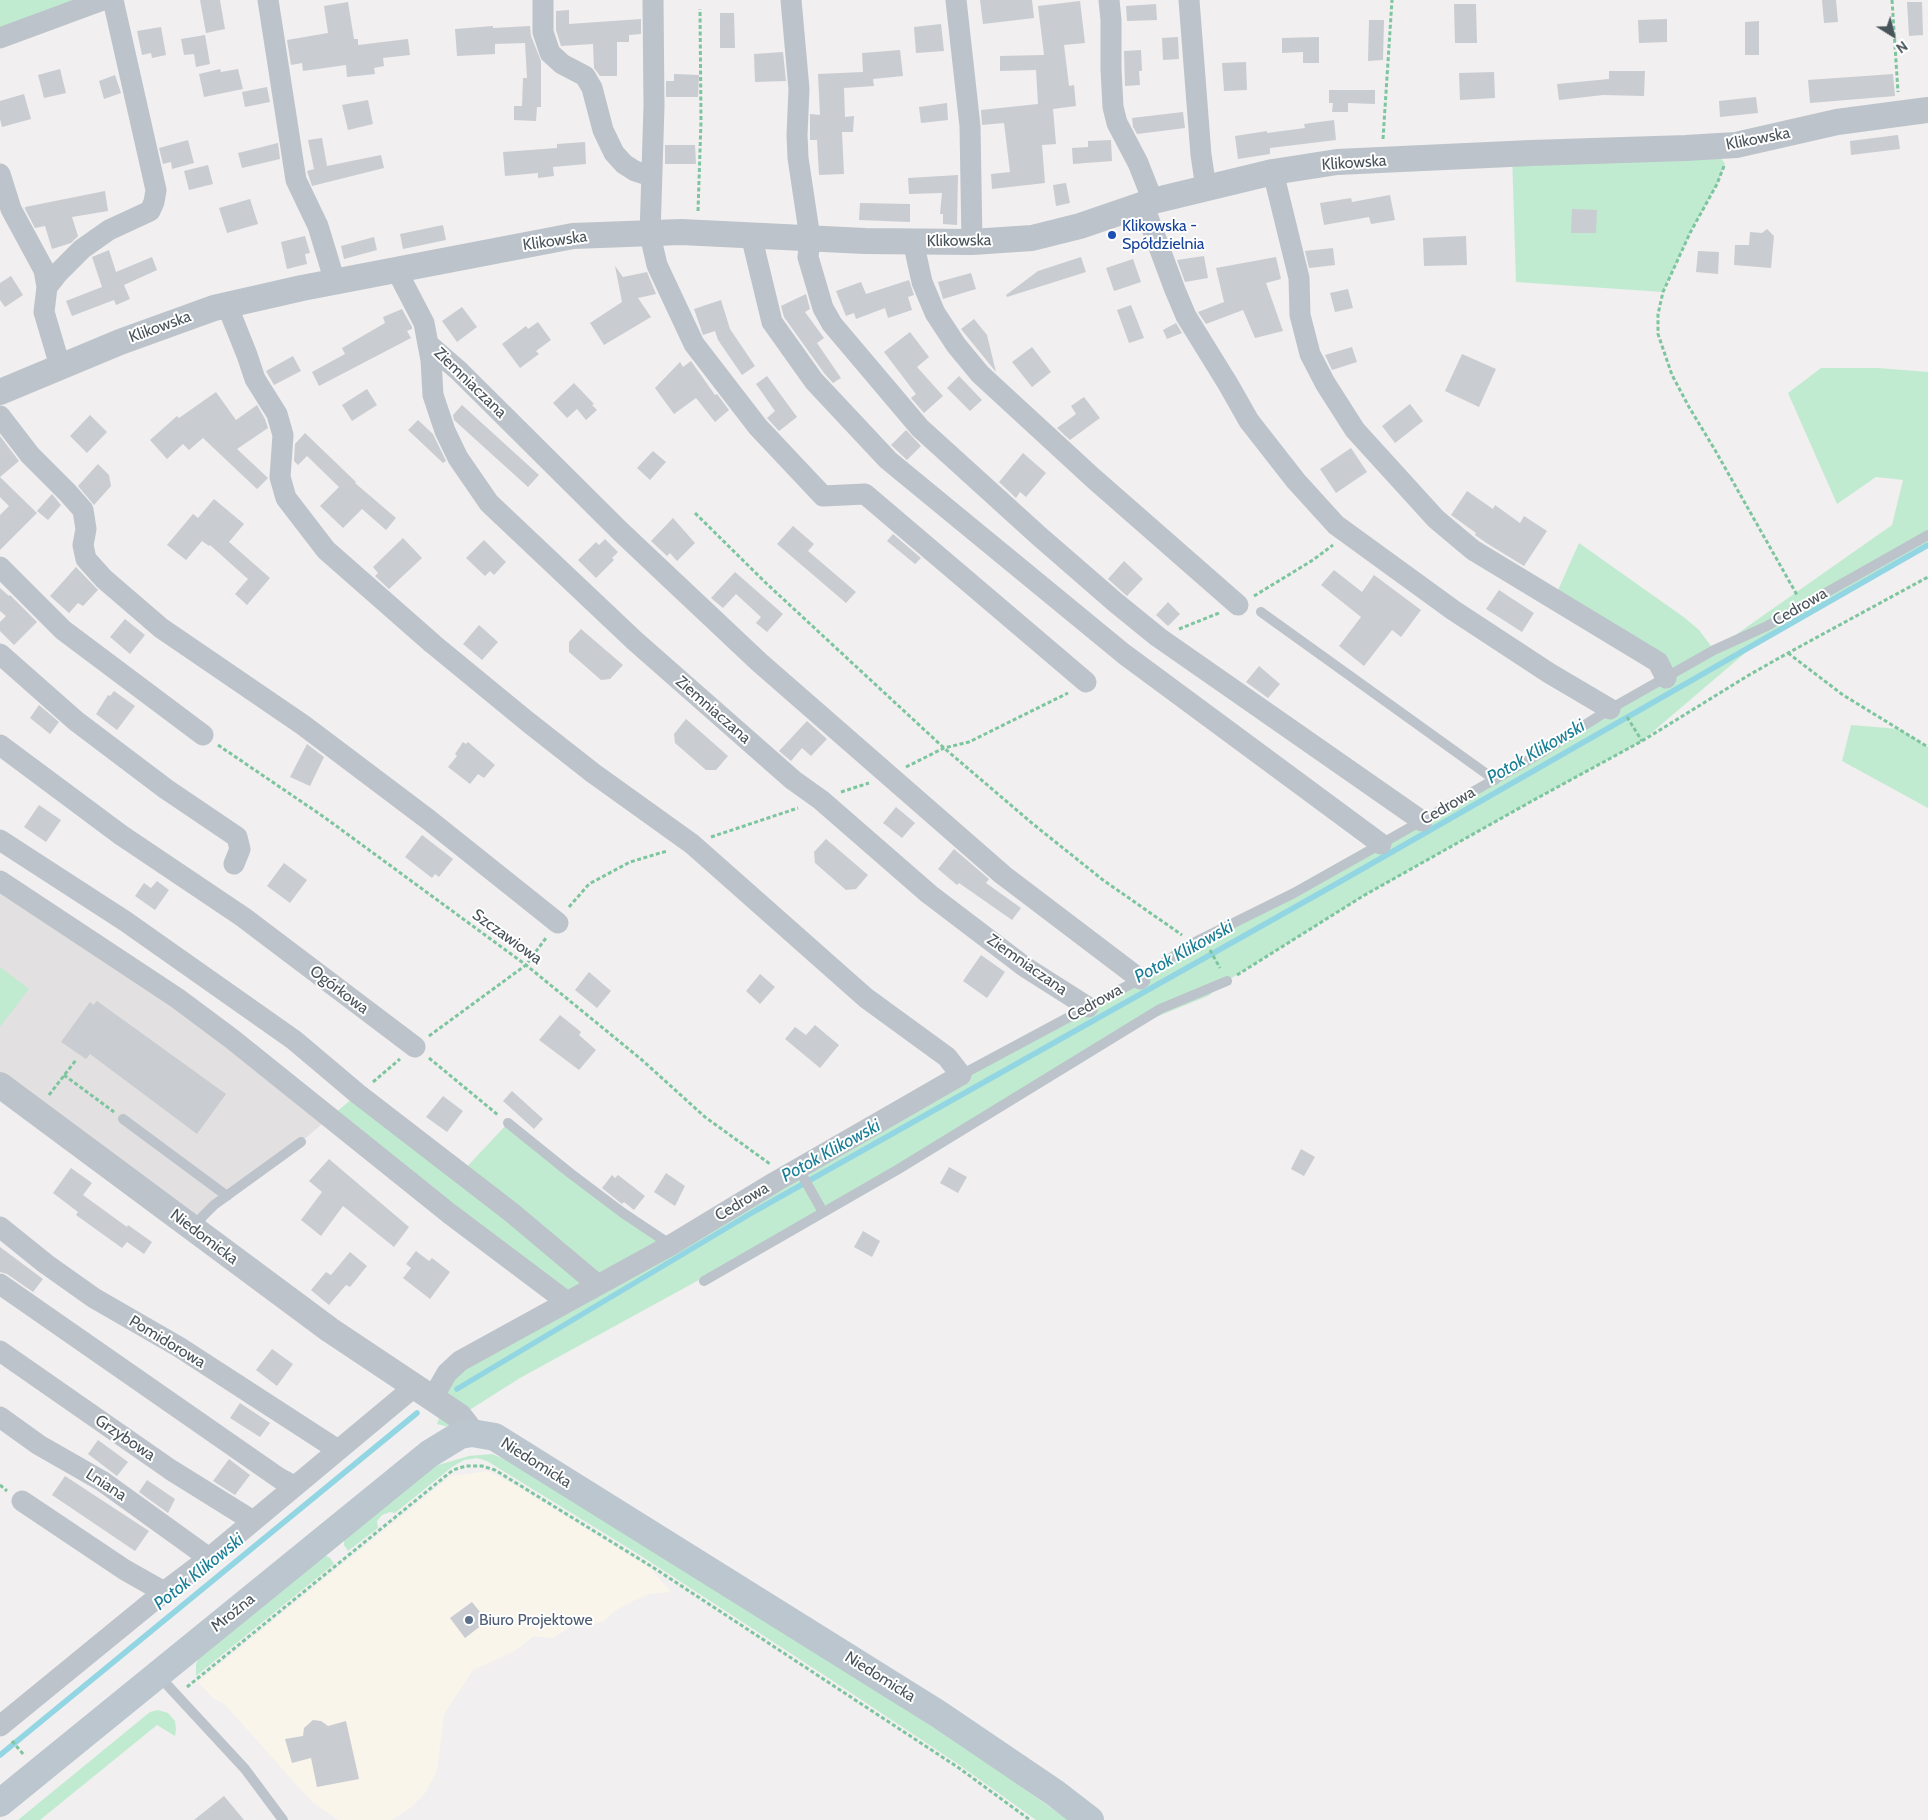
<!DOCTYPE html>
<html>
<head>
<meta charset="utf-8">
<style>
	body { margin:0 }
	#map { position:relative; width:1928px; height:1820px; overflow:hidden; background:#f1efef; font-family:Cabin,sans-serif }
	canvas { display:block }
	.north { position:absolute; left:1868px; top:10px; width:50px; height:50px; -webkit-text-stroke:4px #fff; paint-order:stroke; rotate:144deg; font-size:14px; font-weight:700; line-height:20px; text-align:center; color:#49535a }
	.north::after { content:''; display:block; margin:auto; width:18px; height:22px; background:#49535a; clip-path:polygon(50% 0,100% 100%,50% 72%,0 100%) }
</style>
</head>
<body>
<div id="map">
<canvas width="1928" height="1820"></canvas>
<div class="north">N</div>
</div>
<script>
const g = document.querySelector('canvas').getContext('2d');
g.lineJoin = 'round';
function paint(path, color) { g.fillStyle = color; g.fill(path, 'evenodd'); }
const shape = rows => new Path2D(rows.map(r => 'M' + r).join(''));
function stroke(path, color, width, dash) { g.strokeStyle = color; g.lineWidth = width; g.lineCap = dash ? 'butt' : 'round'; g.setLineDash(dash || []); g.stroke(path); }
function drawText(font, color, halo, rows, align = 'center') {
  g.font = font + ' Cabin,sans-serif'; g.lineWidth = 4; g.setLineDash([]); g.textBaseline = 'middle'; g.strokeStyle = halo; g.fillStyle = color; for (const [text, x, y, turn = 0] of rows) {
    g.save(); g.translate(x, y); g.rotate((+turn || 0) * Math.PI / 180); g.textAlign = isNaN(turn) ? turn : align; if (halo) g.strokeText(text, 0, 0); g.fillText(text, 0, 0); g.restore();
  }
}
paint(shape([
	[488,1471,517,1486,650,1568,671,1592,650,1594,633,1601,616,1610,604,1621,594,1624,581,1617,566,1630,553,1638,534,1636,513,1652,473,1670,444,1714,437,1771,426,1792,411,1807,392,1820,338,1820,312,1802,236,1717,223,1703,214,1699,198,1682,451,1476]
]), '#faf5ea');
paint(shape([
	[0,882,329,1118,301,1142,214,1205,195,1229,0,1085]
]), '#e2e0e0');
paint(shape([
	[0,0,103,0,0,38],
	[1714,146,1725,164,1717,184,1690,233,1663,292,1516,282,1512,153],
	[1821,368,1878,368,1928,372,1928,545,1758,642,1642,741,1532,801,1363,896,1227,981,1208,996,1141,1023,823,1212,520,1378,460,1416,472,1433,437,1424,451,1381,447,1373,567,1302,329,1118,358,1094,461,1173,508,1123,671,1245,1203,939,1665,678,1554,599,1579,543,1685,618,1699,630,1714,650,1892,525,1903,480,1876,477,1837,504,1788,393],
	[1851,725,1899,729,1928,747,1928,808,1842,761],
	[0,967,29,989,0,1027],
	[492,1454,518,1465,970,1750,1068,1820,1036,1820,958,1764,830,1679,638,1554,487,1461,477,1458,464,1460,452,1467,395,1513,390,1512,382,1515,377,1521,378,1528,348,1551,344,1545,344,1535,428,1468,469,1456],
	[323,1554,330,1558,334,1564,196,1676,196,1664,200,1655],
	[158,1710,168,1713,175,1721,176,1729,175,1736,157,1725,40,1820,18,1820,150,1712]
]), '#c1ebd0');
stroke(shape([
	[457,1389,755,1211,1329,888,1928,545],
	[0,1755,417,1413]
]), '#92d5e3', 5.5);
paint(shape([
	[200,0,220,0,225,29,206,33],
	[980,0,1032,0,1034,18,983,24],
	[1822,0,1836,0,1838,22,1824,23],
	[1080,1,1085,43,1064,45,1069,86,1074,85,1076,106,1053,109,1056,144,1042,145,1045,183,992,189,991,174,1010,172,1004,123,982,125,981,110,1038,104,1036,70,1000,71,1000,56,1044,55,1038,6],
	[348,2,354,39,358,39,358,45,408,39,410,55,383,58,384,66,374,68,375,74,347,77,346,65,303,71,302,63,291,65,287,40,328,33,324,6],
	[1907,2,1922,2,1923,35,1909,36],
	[1156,4,1157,20,1127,21,1126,6],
	[1454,4,1476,4,1477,43,1455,43],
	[569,10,569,24,641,19,641,34,629,35,629,42,617,42,617,76,600,76,594,68,593,44,561,46,556,30,556,11],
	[720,13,734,13,735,48,720,48],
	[1667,19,1667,42,1639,43,1638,20],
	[1369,20,1384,20,1383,60,1368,61],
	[1759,21,1759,55,1745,55,1745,22],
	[941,24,944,51,916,53,914,27],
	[493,26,493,28,530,26,531,36,541,61,541,107,537,107,536,121,514,120,514,106,522,106,523,78,527,78,525,43,495,44,495,54,457,56,455,29],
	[161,27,166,55,152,58,151,53,142,55,137,31],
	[205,35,210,64,196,67,194,54,184,55,181,39],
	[1178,37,1179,59,1163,60,1162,38],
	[1319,37,1319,63,1303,63,1303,52,1282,53,1282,38],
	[900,50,903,76,873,79,874,86,844,88,845,117,854,116,853,132,842,132,844,174,819,175,817,140,810,140,810,114,820,115,818,74,863,72,862,53],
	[1141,50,1142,71,1139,71,1140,85,1125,86,1124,51],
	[783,52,786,81,755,82,754,54],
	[1246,62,1247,90,1224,91,1222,63],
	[60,69,66,93,44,98,38,75],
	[220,69,221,72,238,69,243,89,204,97,199,74],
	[1609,71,1645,71,1644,96,1603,95,1559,100,1557,84,1609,79],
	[1494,72,1495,98,1460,100,1459,73],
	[674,74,699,75,698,97,666,97,666,81,674,81],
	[1893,74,1895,96,1810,103,1808,80],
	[115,75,121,93,104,99,99,81],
	[267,87,270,102,245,107,242,92],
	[1329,90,1375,90,1375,104,1348,103,1348,112,1332,112,1333,103,1329,103],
	[24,94,31,119,2,127,0,119,0,101],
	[1756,97,1758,113,1720,117,1719,101],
	[368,100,373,124,348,130,342,105],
	[947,103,948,120,921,123,919,107],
	[1183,112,1185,128,1137,134,1133,127,1132,118],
	[1334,120,1336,140,1270,148,1270,154,1238,159,1235,136,1267,131,1267,133,1305,128,1304,124],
	[1898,135,1900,149,1851,155,1850,141],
	[322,138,327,166,381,155,384,168,312,186,307,171,314,169,308,140],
	[188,140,194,163,172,169,171,162,163,164,159,148],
	[1111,140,1112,161,1073,164,1072,148,1088,147,1088,141],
	[585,142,586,164,553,167,554,176,538,178,538,173,505,176,503,152,557,148,557,144],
	[278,143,280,159,242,168,238,153],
	[665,145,695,145,696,164,665,164],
	[208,165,213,184,189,190,184,171],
	[958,175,957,225,943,224,943,214,940,214,942,193,909,194,908,178],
	[1066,183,1070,203,1056,206,1053,185],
	[105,191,108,211,72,217,78,236,71,243,52,249,45,226,35,228,25,209,25,207],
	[1390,195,1395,220,1371,224,1369,217,1324,225,1320,203,1351,198,1352,202],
	[250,199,258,224,227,233,219,208],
	[860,203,910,204,910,222,859,220],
	[1572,209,1597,210,1596,233,1571,233],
	[443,225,446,240,403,249,400,234],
	[1767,229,1774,236,1771,268,1734,265,1735,245,1749,245,1750,232,1762,233],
	[305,236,310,253,305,254,307,264,287,269,281,242],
	[1466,236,1467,265,1424,266,1423,238],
	[374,237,377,250,344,259,341,246],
	[1333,248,1335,265,1309,268,1305,251],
	[109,250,116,272,152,257,157,270,124,285,130,299,116,305,114,300,72,316,66,301,102,287,92,257],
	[1698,251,1719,252,1718,274,1696,272],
	[1204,256,1208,278,1185,282,1177,260],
	[1081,257,1086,272,1007,297,1006,295,1038,271],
	[1276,257,1281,279,1266,283,1283,331,1255,338,1243,310,1206,324,1198,312,1224,302,1216,268],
	[1133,259,1141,282,1114,291,1106,268],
	[615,266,623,277,647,272,656,294,638,298,651,317,604,345,590,323,622,302],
	[971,273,976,289,943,299,938,282],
	[11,276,23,295,5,307,0,300,0,283],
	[909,280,914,295,908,297,912,310,888,318,885,308,856,319,854,313,846,316,836,291,861,282,866,294],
	[1348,289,1353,308,1335,312,1330,293],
	[806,294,810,309,805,312,824,338,817,343,841,378,833,383,824,373,784,317,781,306],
	[721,300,730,329,755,366,742,375,718,340,715,331,703,335,694,309],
	[1131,305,1144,338,1129,343,1117,310],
	[462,307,477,327,457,342,442,321],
	[402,309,412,327,412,329,407,331,411,338,319,386,312,372,345,354,342,348,385,323,383,317],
	[974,319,987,335,996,372,961,329],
	[538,322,551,340,536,351,539,354,520,368,502,344,526,326,528,329],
	[1176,323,1182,333,1167,339,1163,330],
	[910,332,929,357,917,367,943,396,924,413,911,398,916,394,884,352],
	[1032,347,1051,372,1032,387,1012,362],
	[1352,347,1357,362,1332,370,1325,355],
	[1462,354,1496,369,1479,407,1445,391],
	[293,356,301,371,274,385,266,371],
	[691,361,715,395,717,394,729,410,715,422,696,398,674,414,655,388,680,362,683,367],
	[767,376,797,417,779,431,767,418,775,411,756,384],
	[959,376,982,400,970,411,947,388],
	[574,383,594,404,592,405,597,410,586,420,577,409,567,418,553,403],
	[367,389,377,405,352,421,342,405],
	[216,392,236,420,257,405,265,419,268,428,237,449,268,478,257,489,203,438,189,450,183,444,167,459,150,440,177,416,179,418],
	[1084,397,1100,418,1070,440,1057,428,1076,414,1071,406],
	[1410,404,1423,421,1395,443,1382,426],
	[462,405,539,475,528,487,454,420,453,415],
	[90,415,107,432,87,453,70,436],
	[418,420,433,434,446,461,443,463,408,430],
	[906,430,921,446,907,460,891,445],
	[305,433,356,482,355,483,396,518,386,530,362,509,343,528,320,506,339,487,307,456,298,465,294,461,295,444],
	[0,436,19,461,0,477,37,513,0,550,0,515,9,506,0,497],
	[1351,448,1367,472,1336,493,1320,469],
	[653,451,666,462,650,480,637,468],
	[1023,453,1046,473,1026,497,1020,492,1016,498,999,482],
	[98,464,109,475,111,486,94,505,78,486],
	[1467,491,1493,509,1495,505,1520,523,1524,516,1547,531,1524,566,1488,544,1475,535,1476,533,1451,515],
	[52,494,61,505,48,520,37,511],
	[214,499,244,524,229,542,270,578,247,605,235,594,248,579,210,545,209,546,202,541,186,560,167,545,193,514,198,518],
	[673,518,695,543,677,561,670,553,667,556,651,541],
	[793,526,814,544,808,551,856,592,846,603,777,544],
	[893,534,921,558,915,564,887,541],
	[403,538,422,558,389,589,375,576,378,573,373,567],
	[605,539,618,552,612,558,614,560,596,578,578,560,596,542,599,545],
	[484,540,506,562,494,575,490,571,485,576,466,558],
	[1124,561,1143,579,1127,596,1108,579],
	[76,567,98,590,83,606,78,603,69,613,50,596],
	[1334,570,1362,592,1374,575,1421,610,1401,637,1392,630,1364,666,1339,646,1361,617,1321,585],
	[735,572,783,614,767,632,756,623,761,617,736,594,723,608,711,598],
	[0,588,9,596,10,595,37,622,14,645,0,631,0,622,6,616,0,611],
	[1499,590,1534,613,1522,632,1486,609],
	[1168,602,1180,614,1168,626,1156,615],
	[125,619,145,635,130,654,110,637],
	[479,625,498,642,482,660,463,644],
	[581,629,623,665,610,679,601,680,569,652,569,642],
	[1259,666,1280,684,1268,698,1246,682],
	[114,691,135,706,117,730,96,714,108,695,110,696],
	[39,705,59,722,50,734,30,718],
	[686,719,728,756,716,770,706,770,675,743,674,734],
	[807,721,827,739,811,756,802,748,791,761,779,751],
	[463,742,466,744,468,742,495,765,484,778,478,774,470,784,448,767,457,756,455,754],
	[307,744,324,757,310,786,290,777],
	[39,805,61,820,46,842,24,827],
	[896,807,915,823,902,838,883,823],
	[422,835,453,859,439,877,435,874,432,878,405,857],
	[826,839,868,875,856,889,846,890,815,863,814,852],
	[954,849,989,879,986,883,1021,908,1012,920,959,883,957,885,938,869],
	[284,863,307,880,290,903,267,886],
	[157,881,169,890,155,910,135,896,144,883,151,888],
	[981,955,1005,972,987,998,963,981],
	[589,972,611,991,597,1008,575,990],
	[760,974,775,987,760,1004,746,991],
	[97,1001,226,1094,197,1134,90,1054,86,1059,61,1042,90,1002,93,1005],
	[560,1015,581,1032,579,1035,596,1050,579,1070,539,1040],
	[815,1025,839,1045,820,1068,785,1039,795,1027,806,1035],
	[512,1091,543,1119,534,1129,503,1101],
	[443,1096,463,1111,447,1132,426,1117],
	[1301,1149,1315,1157,1304,1176,1291,1169],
	[329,1159,409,1227,394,1247,343,1206,321,1236,301,1220,322,1192,309,1181],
	[949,1167,967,1177,958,1193,940,1183],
	[71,1168,92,1183,83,1195,127,1227,128,1225,152,1242,144,1254,127,1242,122,1248,76,1215,78,1212,53,1193],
	[666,1173,685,1186,675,1206,654,1192],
	[612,1175,615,1178,618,1175,645,1196,634,1210,624,1202,622,1204,602,1188],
	[863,1231,880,1241,872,1257,854,1247],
	[0,1247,43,1279,33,1292,7,1274,0,1272],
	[416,1251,429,1261,432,1258,450,1272,430,1299,403,1278,411,1268,406,1264],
	[350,1252,367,1266,350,1287,346,1285,329,1305,311,1290,326,1272,331,1275],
	[272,1349,293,1364,277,1386,256,1370],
	[240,1403,270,1423,260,1437,230,1418],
	[98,1440,128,1462,117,1476,88,1454],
	[229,1459,250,1475,235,1495,213,1481],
	[65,1476,149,1531,135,1551,52,1495],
	[147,1480,175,1499,168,1513,139,1492],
	[472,1602,487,1621,465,1638,450,1618],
	[313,1720,321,1721,328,1726,346,1721,359,1779,317,1787,311,1758,292,1763,285,1739,303,1736,304,1728],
	[224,1796,244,1820,194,1820]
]), '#c9ccd1');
stroke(shape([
	[1892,0,1898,92],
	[1383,139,1392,0],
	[1724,166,1717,184,1690,233,1663,292,1658,314,1658,334,1672,375,1689,407,1715,450,1797,595],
	[698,211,701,121,700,9],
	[695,513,767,584,944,748,1033,824,1103,880,1182,935],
	[1254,596,1313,560,1333,545],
	[1179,629,1219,613],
	[1788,653,1843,695,1928,747],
	[1627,717,1642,741],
	[218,745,324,817,526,965,642,1060,705,1117,770,1164],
	[906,767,944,748,969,742,1068,693],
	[841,792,869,783],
	[711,837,798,808],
	[569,907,589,884,630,862,667,851],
	[1210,950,1220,968],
	[1237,975,1363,896,1532,801,1642,741,1749,675,1788,653,1928,577],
	[429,1036,526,965,546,938],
	[429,1058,498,1115],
	[64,1075,114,1112],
	[373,1082,400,1059],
	[49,1095,76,1060],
	[0,1485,7,1491],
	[187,1687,453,1470,466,1466,482,1466,495,1470,654,1568,959,1768,1030,1820],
	[12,1741,24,1755]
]), '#7dc59f', 3, [4, 2.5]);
stroke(shape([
	[1261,612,1495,780],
	[961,1075,1140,979,1193,943,1294,893,1381,844,1541,753,1610,709,1714,650,1767,626,1928,535],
	[123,1119,227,1196],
	[508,1123,570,1173,623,1213,671,1245],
	[798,1168,823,1212],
	[195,1229,202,1217,214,1205,301,1142],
	[704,1281,897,1170,1160,1009,1227,981],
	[158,1675,245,1769,283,1820]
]), '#bcc3ca', 10);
stroke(shape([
	[268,0,296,180,318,226,335,282],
	[543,0,543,32,550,53,562,64,585,76,592,88,603,130,614,153,624,164,635,171,651,176],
	[653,0,654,106,650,235,657,265,694,344,758,427,823,496,865,494,1086,682],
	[791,0,799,89,797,135,798,158,810,238,808,257,823,308,832,324,920,428,1039,536,1115,602,1158,637,1422,821],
	[956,0,970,126,972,242],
	[1109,0,1111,20,1111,69,1113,107,1117,123,1138,163,1153,201],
	[1189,0,1201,155,1206,188],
	[0,38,103,0],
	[1273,172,1299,278,1300,315,1310,354,1325,383,1355,430,1436,519,1473,550,1658,662,1666,678],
	[0,174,11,209,44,270,47,287,44,312,60,366],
	[1143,204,1175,290,1186,316,1228,384,1249,421,1296,481,1336,525,1453,610,1549,673,1610,709],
	[751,235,772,322,814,381,888,460,1124,654,1381,844],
	[913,241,922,282,935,313,956,345,980,374,1093,478,1238,605],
	[397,271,424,323,431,360,433,395,445,431,458,458,489,503,635,641,793,780,821,800,929,894,1025,967,1088,1007],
	[47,287,58,273,82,249,109,230,150,211,154,202,156,190,113,0],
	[227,305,247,355,255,379,277,414,283,435,280,477,286,498,326,550,433,644,528,722,593,773,692,844,866,998,947,1057,961,1075,775,1182,671,1245,460,1361,447,1373,432,1399],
	[428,344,459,371,621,532,759,662,1003,875,1140,979],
	[0,416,30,455,67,492,83,510,86,529,83,545,86,559,104,579,161,628,303,725,429,820,558,923],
	[0,567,63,630,203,735],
	[0,654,76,721,166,789,237,837,240,849,234,864],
	[0,745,121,835,243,917,415,1047],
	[0,840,125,921,294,1040,358,1094,511,1212,598,1285],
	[0,881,177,998,232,1039,450,1214,567,1302],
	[0,1227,46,1264,94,1298,179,1347,338,1450],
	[0,1284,279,1478,294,1486],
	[0,1351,171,1470,253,1521],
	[0,1417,39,1445,102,1481,209,1558],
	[22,1501,125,1570,164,1592],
	[0,1726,164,1592,209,1558,414,1387]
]), '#bcc3ca', 21);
stroke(shape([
	[0,392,120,342,214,308,302,288,573,236,681,232,865,241,972,242,1032,238,1080,226,1153,201,1273,172,1337,162,1531,153,1686,148,1736,145,1837,122,1928,110],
	[0,1085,330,1330,459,1416,472,1433]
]), '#bcc3ca', 26);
stroke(shape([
	[0,1803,429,1454,460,1435,472,1433,495,1437,937,1713,1055,1793,1090,1820]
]), '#bcc6cf', 28);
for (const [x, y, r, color] of [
	[1112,235,5,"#1a4fb4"],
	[469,1620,5,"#5c6f8a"]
]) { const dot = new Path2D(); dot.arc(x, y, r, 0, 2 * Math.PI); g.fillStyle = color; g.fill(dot); stroke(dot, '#fff', 2); }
drawText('16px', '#49535a', '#fff', [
	["Klikowska",1758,139,-11],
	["Klikowska",1354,163,-4],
	["Klikowska",555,241,-8],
	["Klikowska",959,241,-1],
	["Klikowska",160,327,-20],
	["Ziemniaczana",470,383,44],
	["Cedrowa",1800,607,-30],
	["Ziemniaczana",713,710,41],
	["Cedrowa",1448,806,-30],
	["Szczawiowa",507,937,36],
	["Ziemniaczana",1027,965,35],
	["Ogórkowa",339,990,37],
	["Cedrowa",1095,1003,-29],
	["Cedrowa",742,1202,-31],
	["Niedomicka",204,1237,37],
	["Pomidorowa",167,1342,31],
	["Grzybowa",125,1438,34],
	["Niedomicka",536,1463,32],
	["Lniana",106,1485,33],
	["Mroźna",233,1613,-39],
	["Niedomicka",880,1677,32]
]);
drawText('16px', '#164399', '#fff', [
	["Klikowska -",1122,226],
	["Spółdzielnia",1122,244]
], 'left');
drawText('16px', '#4e5e75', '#fff', [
	["Biuro Projektowe",479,1620]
], 'left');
drawText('italic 18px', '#1a7f95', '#fff', [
	["Potok Klikowski",1536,752,-30],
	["Potok Klikowski",1184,952,-29],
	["Potok Klikowski",831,1151,-29],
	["Potok Klikowski",199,1572,-39]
]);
</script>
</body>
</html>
